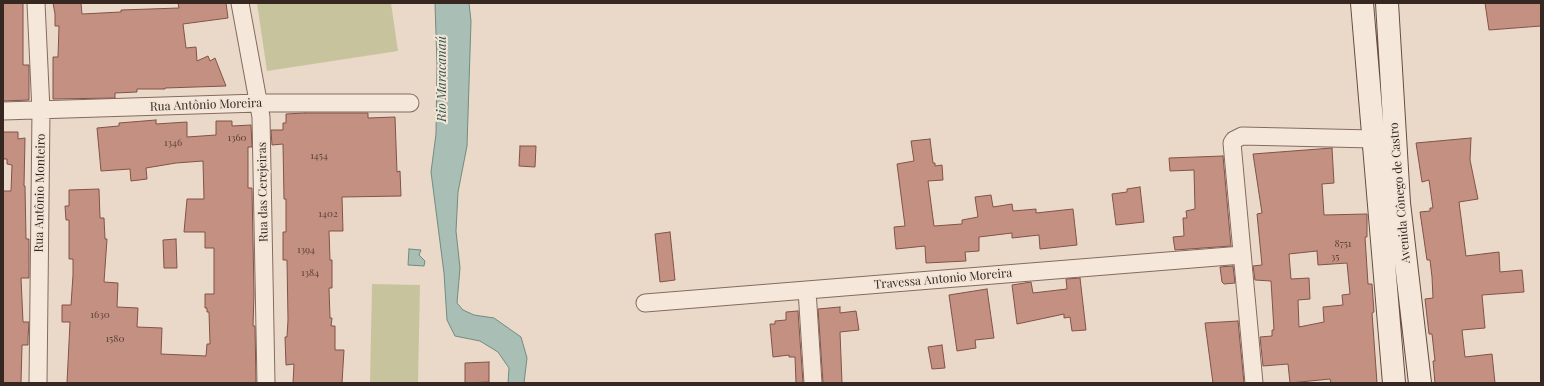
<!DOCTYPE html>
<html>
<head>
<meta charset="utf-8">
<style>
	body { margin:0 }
	#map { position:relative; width:1544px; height:386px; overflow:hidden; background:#ead9c8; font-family:"Playfair Display",serif }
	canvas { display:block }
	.frame { position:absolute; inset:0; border:4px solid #362721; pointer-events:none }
</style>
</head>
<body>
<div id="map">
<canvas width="1544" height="386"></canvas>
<div class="frame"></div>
</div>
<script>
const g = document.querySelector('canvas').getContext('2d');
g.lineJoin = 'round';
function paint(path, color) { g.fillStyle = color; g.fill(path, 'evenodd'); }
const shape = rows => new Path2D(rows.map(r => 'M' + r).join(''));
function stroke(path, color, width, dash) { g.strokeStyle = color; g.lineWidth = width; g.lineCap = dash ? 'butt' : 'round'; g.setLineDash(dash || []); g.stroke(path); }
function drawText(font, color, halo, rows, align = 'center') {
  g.font = font + ' "Playfair Display",serif'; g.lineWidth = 4; g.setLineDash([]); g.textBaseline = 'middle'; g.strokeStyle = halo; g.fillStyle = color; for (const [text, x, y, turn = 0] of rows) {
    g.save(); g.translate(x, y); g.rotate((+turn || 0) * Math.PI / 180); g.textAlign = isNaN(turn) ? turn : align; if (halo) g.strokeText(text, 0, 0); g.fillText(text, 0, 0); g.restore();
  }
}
paint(shape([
	[257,3,391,3,398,51,267,71],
	[372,284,420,285,418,383,370,383]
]), '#c7c49d');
const water = shape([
	[435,3,469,3,471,21,467,146,458,192,456,231,460,268,457,303,463,310,474,315,494,318,521,337,527,358,524,383,508,383,509,368,498,352,480,341,455,336,447,320,444,273,431,172,436,134,437,65,435,3],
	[409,249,421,250,419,255,425,261,424,266,408,265,409,249]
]);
paint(water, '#a9beb4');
stroke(water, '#708c7f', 1);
const building = shape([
	[3,3,23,3,23,65,29,65,29,100,3,101,3,3],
	[53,3,81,3,82,14,121,12,121,10,179,8,178,3,226,3,228,18,183,24,186,48,196,47,197,61,208,56,210,61,215,58,226,86,165,88,165,89,137,89,137,92,115,93,115,98,53,99,53,57,58,57,59,26,55,26,55,14,53,3],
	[1485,3,1541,3,1541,26,1489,30,1485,3],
	[305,113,368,113,368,118,395,117,397,172,400,171,401,196,342,197,343,231,329,231,330,260,332,260,332,288,329,288,330,318,332,318,331,326,335,326,335,350,344,350,342,383,293,383,294,364,286,365,285,337,287,337,288,320,287,260,283,260,283,232,286,232,286,199,284,199,283,144,272,145,271,130,283,130,283,123,286,123,286,114,305,113],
	[156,120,156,124,187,122,187,137,216,135,216,121,232,121,232,126,251,125,252,147,248,147,248,188,252,188,254,294,253,326,255,326,256,383,67,383,70,322,62,322,62,305,71,305,73,275,73,259,69,259,69,220,66,220,65,206,69,206,69,190,99,189,100,218,104,218,105,239,107,239,104,282,118,283,117,307,138,308,137,327,162,328,161,354,206,356,207,344,210,344,209,312,207,312,207,308,205,308,205,294,214,294,214,248,205,248,205,232,184,232,187,199,204,199,203,161,176,163,146,168,147,179,131,181,130,169,101,171,97,128,119,126,119,123,156,120],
	[3,132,18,132,18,139,25,138,24,186,25,186,26,239,29,239,29,278,21,278,23,322,29,322,28,338,28,345,22,345,21,383,3,383,3,191,11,191,12,165,7,164,7,159,3,159,3,132],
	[1471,138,1470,160,1478,199,1459,202,1466,256,1499,252,1500,272,1522,270,1524,292,1482,295,1485,328,1462,330,1465,357,1492,354,1495,383,1435,383,1433,361,1435,361,1432,334,1429,334,1425,299,1433,298,1432,277,1430,260,1427,260,1420,212,1430,211,1430,208,1433,208,1429,180,1422,182,1416,143,1471,138],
	[930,139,933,163,935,163,935,166,942,165,943,180,928,181,934,226,962,224,962,220,978,217,975,197,991,195,993,207,1012,204,1013,211,1036,209,1036,213,1073,209,1077,245,1040,249,1039,235,1012,238,1012,233,979,237,979,251,965,252,966,261,926,263,925,246,896,249,894,227,905,226,897,164,914,161,911,141,930,139],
	[520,146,536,146,535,167,519,166,520,146],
	[1332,148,1334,183,1322,184,1324,215,1367,214,1367,237,1365,237,1368,284,1372,284,1374,312,1372,313,1377,383,1331,383,1330,379,1290,383,1288,364,1263,366,1260,337,1272,336,1272,330,1274,330,1271,281,1255,280,1253,266,1262,265,1257,214,1262,213,1253,154,1332,148],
	[1317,251,1318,265,1347,263,1350,294,1342,295,1343,305,1323,307,1324,322,1299,327,1298,300,1310,299,1309,278,1291,279,1289,254,1317,251],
	[1223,156,1231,246,1175,250,1173,237,1184,236,1183,218,1187,218,1186,211,1195,209,1194,170,1170,171,1169,158,1223,156],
	[1140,187,1144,222,1116,225,1112,194,1127,192,1127,189,1140,187],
	[670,232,675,280,660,282,655,234,670,232],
	[176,239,177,268,164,268,163,240,176,239],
	[1233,266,1235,283,1224,284,1222,282,1220,267,1233,266],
	[1080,278,1086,330,1072,331,1070,317,1064,318,1064,314,1017,324,1012,285,1031,282,1033,293,1067,289,1066,279,1080,278],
	[987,289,994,338,975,340,976,348,957,351,949,295,987,289],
	[840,307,840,313,856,311,859,330,840,332,842,383,823,383,818,309,840,307],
	[798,311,803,383,796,383,795,357,789,357,789,355,773,357,770,324,775,324,775,321,786,320,786,312,798,311],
	[1238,321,1244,383,1213,383,1205,323,1238,321],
	[942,345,945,368,932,369,928,347,942,345],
	[489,362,489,382,465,383,465,363,489,362]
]);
paint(building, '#c49082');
stroke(building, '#815347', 1);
const minor = shape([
	[36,3,41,111,38,383],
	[240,3,261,117,266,383],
	[3,111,259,103,410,103],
	[807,290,813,383],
	[645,303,1242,255],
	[1254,383,1232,143,1234,140,1242,136,1373,139]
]);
const secondary = shape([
	[1362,3,1394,383],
	[1387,3,1399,203,1420,383]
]);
stroke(minor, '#846b5f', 19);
stroke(secondary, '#664d42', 24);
stroke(minor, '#f5e8db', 17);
stroke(secondary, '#f5e8db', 22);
drawText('10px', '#5a4139', null, [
	["1360",237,138],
	["1346",173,143],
	["1454",319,156],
	["1402",328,214],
	["8751",1343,244],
	["1394",306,250],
	["35",1335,257],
	["1384",310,273],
	["1630",100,315],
	["1580",115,339]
]);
drawText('12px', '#362721', '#f2e5d7', [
	["Rua Antônio Moreira",206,105,-2],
	["Rua das Cerejeiras",263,192,-91],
	["Rua Antônio Monteiro",40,193,-89],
	["Avenida Cônego de Castro",1400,193,-95],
	["Travessa Antonio Moreira",943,279,-5]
]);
drawText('italic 13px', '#32544b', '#f2e5d7', [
	["Rio Maracanaú",442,79,-90]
]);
</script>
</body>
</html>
